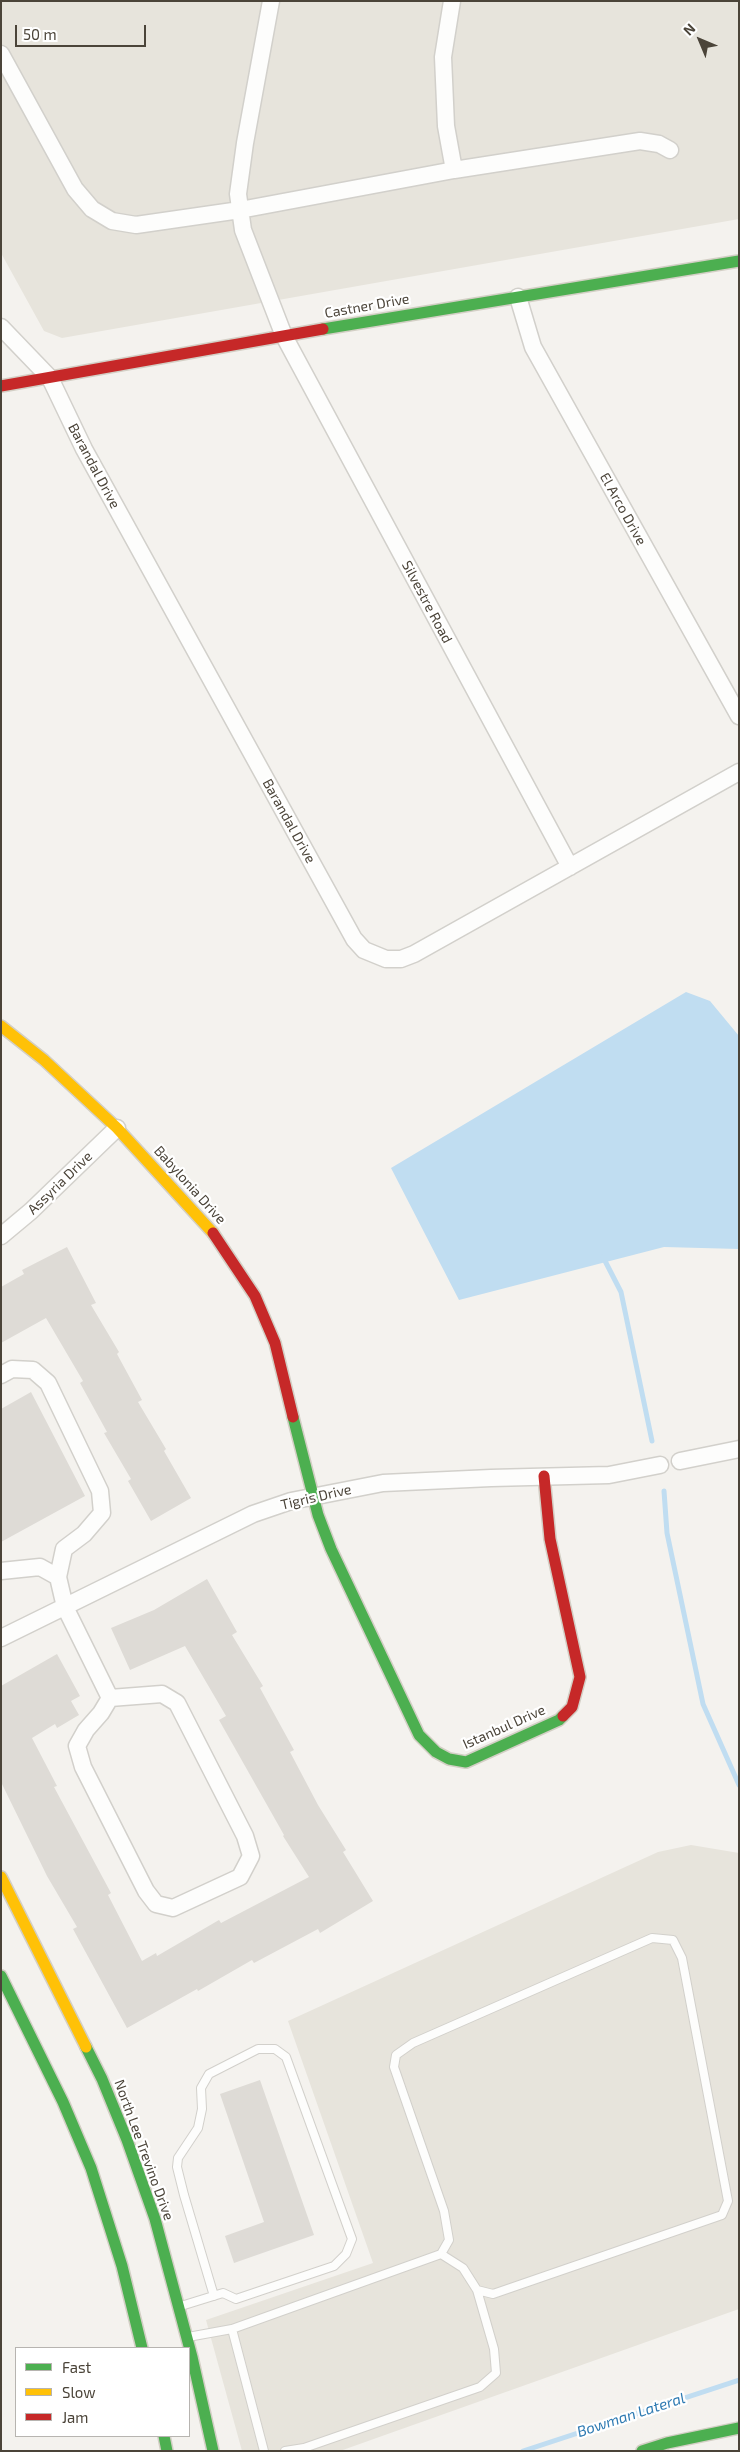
<!DOCTYPE html>
<html>
<head>
<meta charset="utf-8">
<style>
	body { margin:0 }
	#map { position:relative; width:740px; height:2452px; overflow:hidden; background:#f4f2ee; font-family:"Exo 2",sans-serif }
	canvas { display:block }
	.frame { position:absolute; inset:0; border:2px solid #4b4439; pointer-events:none }
	.legend { position:absolute; left:15px; top:2347px; width:175px; height:90px; box-sizing:border-box; background:#fff; border:1px solid #b7b4b0; margin:0; padding:6px 9px; list-style:none; font-size:15px; color:#4b4439 }
	.legend li { display:flex; align-items:center; gap:10px; height:25px }
	.legend b { width:25px; border:1px solid #b7b4b0 }
	.north { position:absolute; left:675px; top:15px; width:50px; height:50px; -webkit-text-stroke:4px #fff; paint-order:stroke; rotate:315deg; font-size:14px; font-weight:700; line-height:20px; text-align:center; color:#4b4439 }
	.north::after { content:''; display:block; margin:auto; width:18px; height:22px; background:#4b4439; clip-path:polygon(50% 0,100% 100%,50% 72%,0 100%) }
	.scale { position:absolute; left:15px; top:25px; width:131px; height:22px; box-sizing:border-box; border:2px solid #4b4439; border-top:0; padding-left:6px; font-size:15px; line-height:18px; white-space:nowrap; color:#4b4439; -webkit-text-stroke:4px #fff; paint-order:stroke }
</style>
</head>
<body>
<div id="map">
<canvas width="740" height="2452"></canvas>
<div class="frame"></div>
<ul class="legend">
<li><b style="height:6px;background:#4caf50"></b>Fast</li>
<li><b style="height:6px;background:#ffc107"></b>Slow</li>
<li><b style="height:6px;background:#c62828"></b>Jam</li>
</ul>
<div class="north">N</div>
<div class="scale">50 m</div>
</div>
<script>
const g = document.querySelector('canvas').getContext('2d');
g.lineJoin = 'round';
function paint(path, color) { g.fillStyle = color; g.fill(path, 'evenodd'); }
const shape = rows => new Path2D(rows.map(r => 'M' + r).join(''));
function stroke(path, color, width, dash) { g.strokeStyle = color; g.lineWidth = width; g.lineCap = dash ? 'butt' : 'round'; g.setLineDash(dash || []); g.stroke(path); }
function drawText(font, color, halo, rows, align = 'center') {
  g.font = font + ' "Exo 2",sans-serif'; g.lineWidth = 4.5; g.setLineDash([]); g.textBaseline = 'middle'; g.strokeStyle = halo; g.fillStyle = color; for (const [text, x, y, turn = 0] of rows) {
    g.save(); g.translate(x, y); g.rotate((+turn || 0) * Math.PI / 180); g.textAlign = isNaN(turn) ? turn : align; if (halo) g.strokeText(text, 0, 0); g.fillText(text, 0, 0); g.restore();
  }
}
paint(shape([
	[1,1,739,1,739,219,62,338,44,331,1,253],
	[691,1845,739,1853,739,2309,340,2451,242,2451,206,2320,373,2263,288,2021,658,1852]
]), '#e7e4dc');
paint(shape([
	[686,992,710,1001,739,1036,739,1249,664,1247,459,1300,391,1168]
]), '#c0ddf1');
stroke(shape([
	[603,1257,621,1292,652,1441],
	[664,1491,667,1533,703,1704,739,1785],
	[523,2451,739,2380]
]), '#c0ddf1', 5);
paint(shape([
	[67,1247,96,1303,91,1305,119,1352,117,1354,142,1400,138,1402,166,1449,164,1451,191,1498,151,1521,128,1481,131,1479,104,1433,107,1432,80,1383,83,1381,46,1318,1,1343,1,1287,24,1274,22,1270],
	[31,1392,85,1496,1,1542,1,1409],
	[207,1579,237,1632,232,1635,263,1686,260,1688,294,1750,290,1752,318,1805,346,1850,343,1852,373,1901,320,1933,318,1929,254,1963,252,1960,198,1991,197,1989,127,2028,73,1929,77,1927,47,1876,1,1782,1,1686,57,1654,80,1696,71,1701,79,1715,57,1728,55,1724,32,1738,57,1786,54,1787,111,1893,108,1895,142,1961,156,1953,157,1956,219,1920,221,1923,309,1877,283,1836,284,1835,219,1720,226,1716,185,1646,130,1670,111,1628,154,1610],
	[260,2080,314,2235,234,2263,225,2236,264,2222,220,2094]
]), '#dedbd6');
const lane = shape([
	[181,2306,223,2293,236,2299,334,2266,346,2254,352,2239,286,2057,275,2049,258,2049,209,2074,201,2088,202,2109,198,2128,178,2158,177,2167,184,2195,214,2296],
	[232,2329,264,2451],
	[188,2337,232,2329,441,2254,449,2240,444,2211,394,2067,396,2055,413,2043,652,1938,673,1940,682,1958,728,2201,722,2215,493,2294,477,2290,463,2268,441,2254],
	[285,2451,304,2448,480,2387,496,2373,494,2349,477,2290]
]);
const street = shape([
	[271,1,245,143,238,194,243,230,284,336,570,867],
	[1,54,75,189,92,209,112,221,136,225,240,210,454,170,446,126,443,57,452,1],
	[454,170,640,141,659,144,670,150],
	[518,297,533,347,739,716],
	[1,327,50,378,84,449,354,939,364,950,386,959,401,959,414,954,739,772],
	[1,1236,31,1211,117,1128],
	[1,1375,12,1369,33,1370,48,1383,100,1491,102,1513,84,1534,64,1549,58,1577,65,1607,110,1698,101,1713,86,1730,77,1746,83,1767,146,1891,156,1904,173,1908,240,1877,251,1856,245,1836,177,1703,162,1694,110,1698],
	[680,1461,739,1449],
	[1,1571,40,1567,58,1577],
	[1,1638,253,1514,291,1501,383,1483,491,1478,609,1475,660,1465]
]);
const fast = shape([
	[323,329,739,261],
	[293,1417,318,1515,331,1549,419,1735,436,1752,449,1759,466,1762,559,1720,563,1716],
	[1,1976,63,2102,91,2168,122,2266,142,2348],
	[86,2047,102,2079,127,2140,155,2219,192,2357,213,2451],
	[164,2436,167,2451],
	[642,2451,667,2443,739,2428]
]);
const slow = shape([
	[1,1026,44,1060,117,1128,213,1233],
	[1,1877,86,2047]
]);
const jam = shape([
	[1,386,323,329],
	[213,1233,255,1296,275,1343,293,1417],
	[544,1476,550,1539,580,1677,572,1707,563,1716]
]);
stroke(lane, '#d2d0cb', 10);
stroke(street, '#d2d0cb', 19);
stroke(fast, '#d3cfc5', 14);
stroke(slow, '#d3cfc5', 14);
stroke(jam, '#d3cfc5', 14);
stroke(lane, '#fdfdfc', 8);
stroke(street, '#fdfdfc', 16);
stroke(fast, '#4caf50', 11);
stroke(slow, '#ffc107', 11);
stroke(jam, '#c62828', 11);
drawText('14px', '#4b4439', '#fff', [
	["Castner Drive",367,306,-10],
	["Barandal Drive",94,466,62],
	["El Arco Drive",623,509,61],
	["Silvestre Road",427,602,62],
	["Barandal Drive",289,821,61],
	["Assyria Drive",60,1183,-44],
	["Babylonia Drive",190,1185,48],
	["Tigris Drive",316,1497,-13],
	["Istanbul Drive",504,1727,-24],
	["North Lee Trevino Drive",144,2150,70]
]);
drawText('italic 15px', '#2e7ab2', '#fff', [
	["Bowman Lateral",631,2415,-18]
]);
</script>
</body>
</html>
